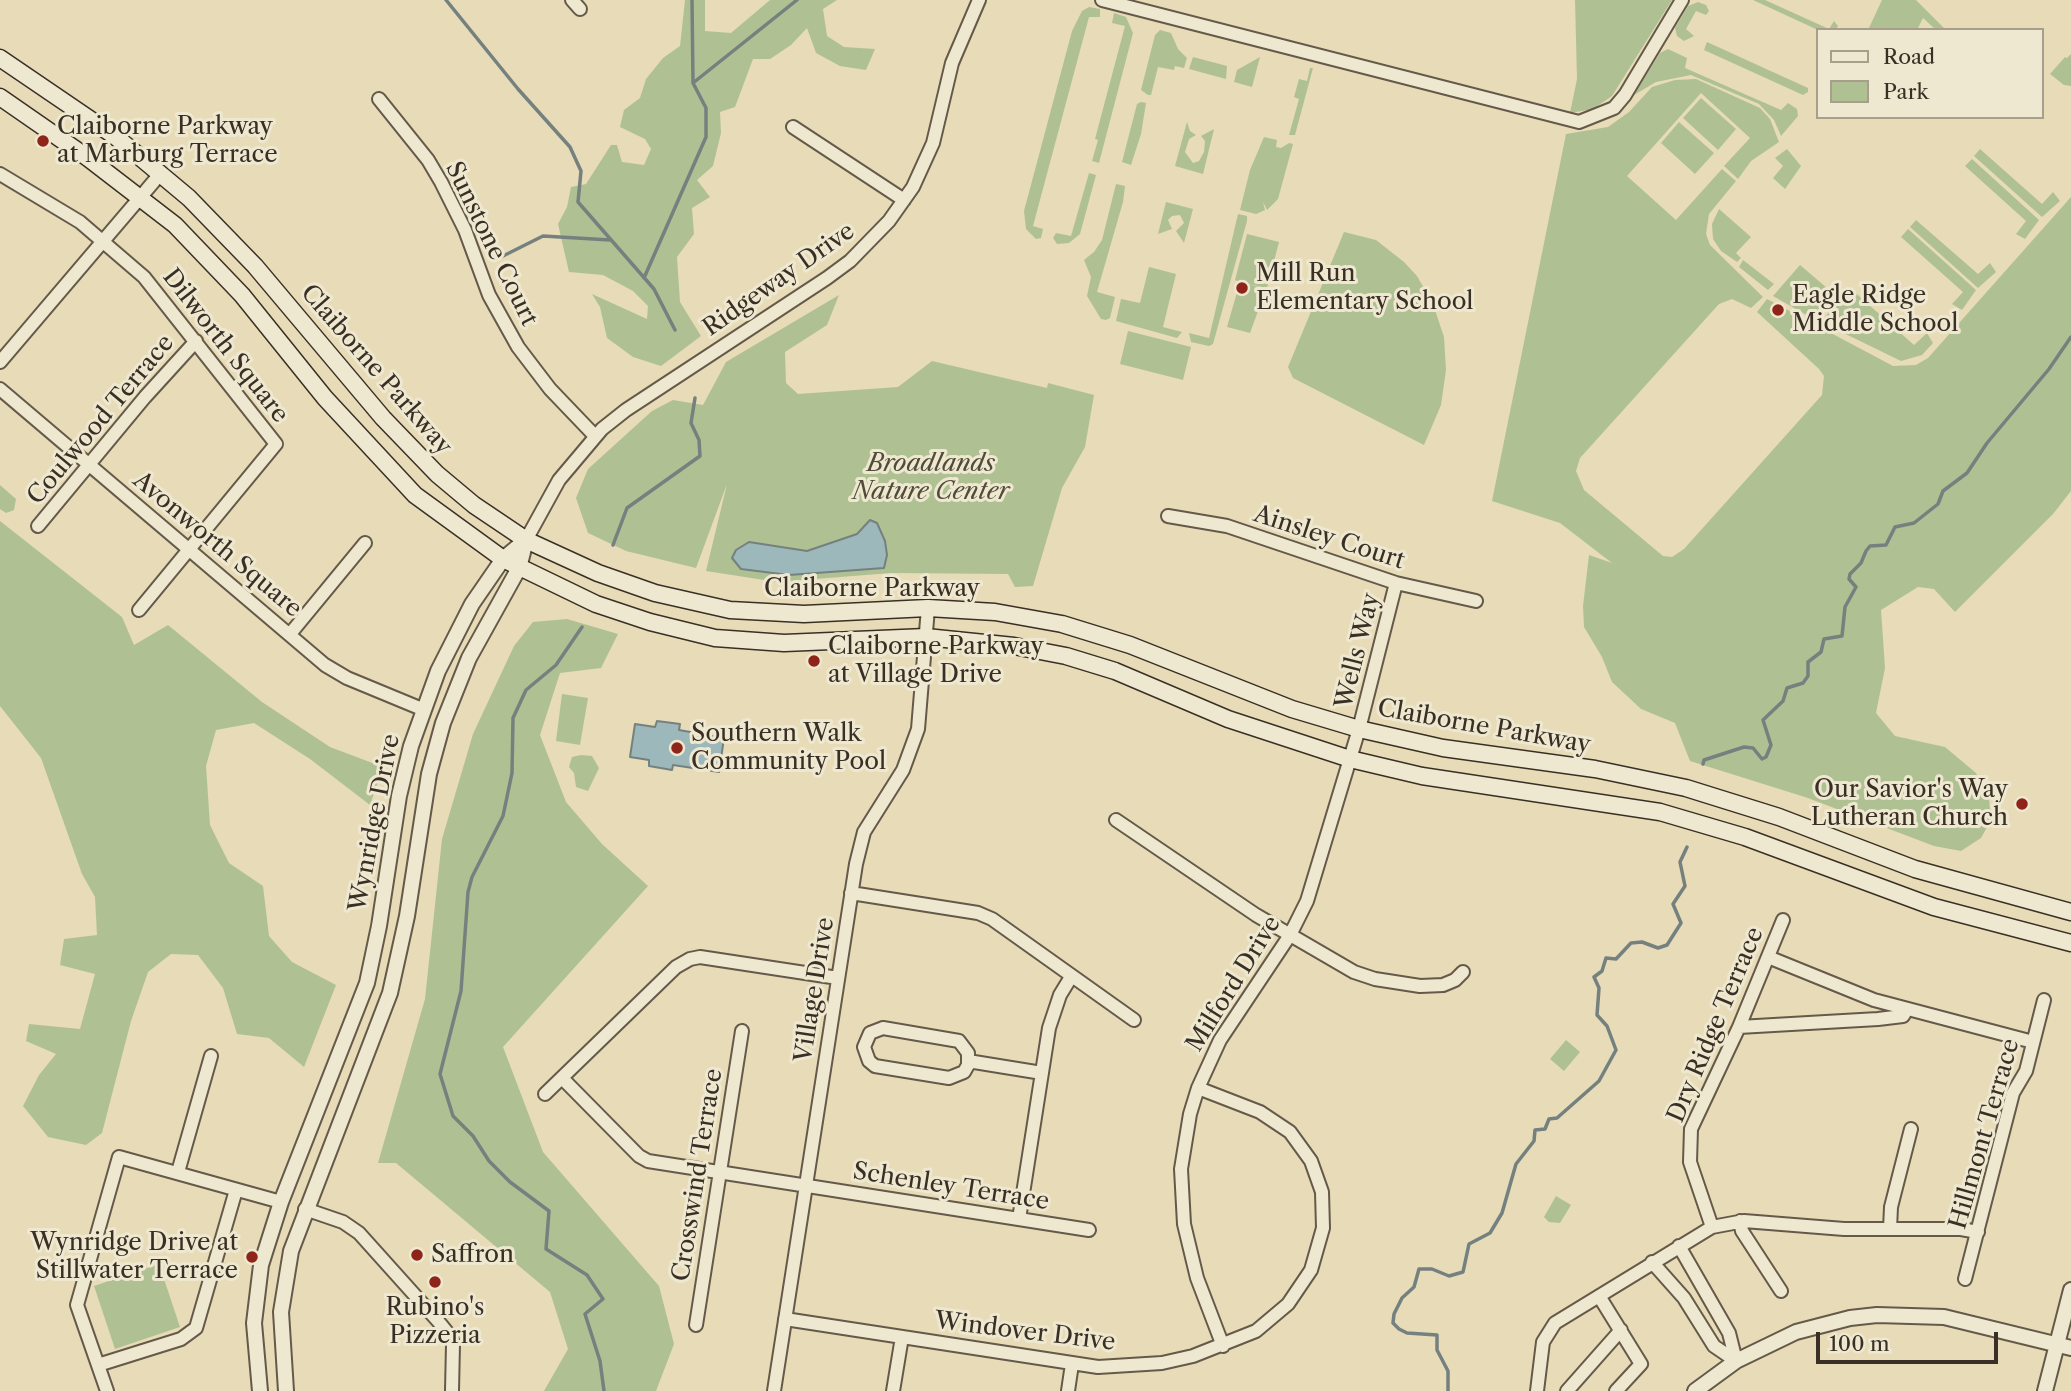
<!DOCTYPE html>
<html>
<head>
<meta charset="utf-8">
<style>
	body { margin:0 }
	#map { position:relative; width:2071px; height:1391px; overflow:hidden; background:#e7dbb8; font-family:"Libre Caslon Text",serif }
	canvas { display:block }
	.legend { position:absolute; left:1816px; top:28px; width:228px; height:91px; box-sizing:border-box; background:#efe8d1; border:2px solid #a79e8c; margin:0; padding:9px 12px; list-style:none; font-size:21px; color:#3a2f24 }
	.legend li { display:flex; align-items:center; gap:14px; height:35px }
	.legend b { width:35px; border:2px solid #a79e8c }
	.scale { position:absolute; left:1816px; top:1332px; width:182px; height:32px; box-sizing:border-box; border:4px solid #3a2f24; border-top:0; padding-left:9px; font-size:21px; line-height:24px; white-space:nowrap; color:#3a2f24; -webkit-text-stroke:5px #efe8d1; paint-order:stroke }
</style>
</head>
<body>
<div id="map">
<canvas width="2071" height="1391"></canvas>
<ul class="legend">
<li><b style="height:9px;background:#efe8d1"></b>Road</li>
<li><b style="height:19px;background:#afc193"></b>Park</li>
</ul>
<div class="scale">100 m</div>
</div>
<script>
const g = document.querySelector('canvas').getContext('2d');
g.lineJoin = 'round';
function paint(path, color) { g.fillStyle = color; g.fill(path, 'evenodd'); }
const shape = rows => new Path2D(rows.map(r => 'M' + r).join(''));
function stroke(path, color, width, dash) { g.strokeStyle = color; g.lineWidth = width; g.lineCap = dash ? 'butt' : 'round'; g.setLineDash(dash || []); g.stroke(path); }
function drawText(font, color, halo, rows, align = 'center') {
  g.font = font + ' "Libre Caslon Text",serif'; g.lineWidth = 6; g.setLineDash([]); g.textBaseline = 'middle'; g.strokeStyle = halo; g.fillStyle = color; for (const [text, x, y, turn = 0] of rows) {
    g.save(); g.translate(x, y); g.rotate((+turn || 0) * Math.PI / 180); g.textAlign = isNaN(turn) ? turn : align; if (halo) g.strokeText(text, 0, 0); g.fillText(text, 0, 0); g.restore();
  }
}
paint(shape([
	[685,0,705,0,705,31,731,33,770,0,837,0,823,9,827,36,844,47,875,49,866,70,840,66,816,53,807,28,791,45,770,59,753,59,735,107,720,112,721,133,713,166,697,180,710,197,692,208,694,234,677,257,680,302,701,336,661,366,633,357,607,338,600,307,592,294,647,319,648,306,633,291,603,275,569,272,558,224,567,207,571,187,586,184,611,145,617,145,622,162,644,165,651,149,645,139,620,127,624,110,640,98,646,79,663,58,680,46],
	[1575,0,1672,0,1612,96,1593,109,1570,113,1577,79],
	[1753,0,1765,0,1829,29,1834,21,1838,26,1836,30,1818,30],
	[1882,0,1916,0,1946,30,1936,30,1923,18,1917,30,1868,30],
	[1698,2,1706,5,1709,11,1706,15,1696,11,1686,29,1694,36,1684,41,1677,36,1675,28,1688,6],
	[1089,7,1100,9,1100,17,1089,17,1033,226,1043,229,1041,238,1036,239,1026,229,1024,211,1072,31,1082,11],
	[1114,13,1126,17,1133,33,1099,163,1092,161,1098,140,1095,139,1125,26,1112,23],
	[1160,30,1171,33,1178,49,1187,58,1184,68,1175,66,1174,70,1158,67,1151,95,1148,95,1141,90,1155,35],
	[1707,42,1808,88,1808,92,1803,95,1704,50],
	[1668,49,1687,58,1685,68,1781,110,1788,103,1797,109,1798,116,1781,136,1774,120,1759,104,1691,75,1656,82,1634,95,1660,53],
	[2071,54,2071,86,2064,85,2050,74,2065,57,2067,58],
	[1193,57,1227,66,1226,79,1189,69],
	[1260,57,1252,87,1234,82,1237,70],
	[1310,68,1313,68,1295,135,1289,135,1299,99,1294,97,1299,79,1307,81],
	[1696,79,1760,108,1770,119,1779,142,1751,161,1738,179,1724,166,1750,138,1701,93,1627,176,1676,220,1722,169,1736,181,1709,214,1706,234,1710,245,1763,297,1751,308,1732,299,1719,304,1580,458,1576,471,1584,490,1663,556,1672,557,1684,549,1822,395,1824,376,1819,369,1757,312,1767,299,1893,366,1916,365,1928,358,2071,197,2071,491,2053,514,1955,612,1934,589,1918,587,1881,610,1885,668,1876,713,1895,736,1945,747,1976,773,1989,799,1991,820,1981,838,1961,851,1934,846,1808,798,1690,761,1675,723,1641,709,1612,682,1602,657,1584,627,1583,606,1589,555,1612,563,1560,523,1492,501,1566,134,1608,127,1629,112,1652,87,1675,80],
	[1701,98,1736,129,1718,150,1683,118],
	[1141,102,1146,103,1141,134,1131,165,1122,162,1137,104],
	[1187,122,1190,131,1196,135,1189,139,1185,152,1193,163,1199,161,1204,152,1205,141,1201,136,1214,129,1203,174,1175,166],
	[1679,122,1714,153,1695,174,1661,143],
	[1264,137,1277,140,1276,147,1281,148,1289,143,1293,144,1278,199,1267,210,1263,202,1265,210,1256,214,1240,210,1250,170],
	[1787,149,1801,166,1785,189,1773,178,1783,166,1775,158],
	[1980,149,2042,204,2053,192,2060,201,2042,217,1974,156],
	[1972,159,2039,220,2025,239,2016,234,2026,221,1965,166],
	[1089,173,1096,175,1080,234,1069,243,1057,244,1053,238,1056,233,1071,236],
	[1116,184,1125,186,1123,202,1097,292,1115,297,1110,318,1106,320,1101,319,1087,296,1091,277,1084,260,1094,252,1102,240],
	[1166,202,1193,209,1184,243,1176,231,1184,223,1180,215,1172,216,1168,220,1172,229,1158,234],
	[1719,209,1751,237,1736,253,1741,258,1737,262,1721,251,1713,239,1712,224],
	[1238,214,1247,216,1247,221,1213,344,1209,346,1191,342,1189,333,1209,338],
	[1916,220,1978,274,1990,263,1996,272,1978,288,1910,227],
	[1908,229,1976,290,1962,310,1952,304,1963,292,1901,237],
	[1344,232,1376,240,1404,262,1417,276,1433,304,1444,337,1446,370,1441,405,1424,445,1293,378,1288,367],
	[1247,234,1279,242,1267,288,1248,284,1266,289,1250,333,1227,327,1240,282,1235,280],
	[1743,260,1774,284,1768,290,1739,267],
	[1800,265,1834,294,1816,316,1810,317,1773,296],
	[1149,267,1176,274,1163,327,1182,332,1177,338,1116,321,1121,299,1140,303],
	[1849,287,1914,345,1927,333,1933,343,1922,355,1901,361,1821,322],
	[839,295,827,325,785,352,786,383,798,394,898,387,932,361,1047,388,1048,383,1094,395,1085,447,1062,488,1033,586,1015,587,1008,574,891,573,777,582,706,571,727,484,696,568,626,551,588,533,576,498,588,469,652,411,673,400,703,405,726,362],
	[1128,331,1191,347,1183,380,1120,364],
	[0,485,16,499,14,510,6,513,0,509],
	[0,521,122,617,134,645,168,625,262,702,330,747,383,767,370,805,310,759,254,723,216,730,206,766,210,825,229,863,263,886,269,936,292,962,336,985,304,1067,269,1038,237,1034,223,988,198,955,171,954,148,972,131,1021,102,1133,86,1145,48,1137,23,1106,39,1075,56,1054,26,1041,29,1024,80,1029,95,974,60,965,64,939,97,935,95,897,82,874,41,758,0,706],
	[567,619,618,634,601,668,560,673,540,735,566,802,602,844,648,886,503,1047,543,1152,659,1286,674,1344,656,1391,544,1391,568,1349,550,1292,396,1163,378,1163,425,999,442,839,473,734,514,646,533,622],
	[562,694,588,698,580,745,556,741],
	[581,755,592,756,599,768,588,791,576,787,574,773,569,767,572,757],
	[1566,1040,1580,1052,1564,1071,1550,1059],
	[1556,1196,1571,1205,1560,1223,1549,1222,1544,1217],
	[159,1264,180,1327,115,1349,94,1286]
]), '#afc193');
const water = shape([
	[870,520,877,523,885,541,887,555,884,568,789,575,741,569,732,558,736,550,749,542,807,551,857,534,870,520],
	[657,721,680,724,679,730,724,738,719,772,673,765,672,770,649,766,649,760,630,757,635,724,655,727,657,721]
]);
paint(water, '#9db8bb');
stroke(water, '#75817f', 2);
stroke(shape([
	[446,0,518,89,570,147,581,171,578,202,654,289,675,330],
	[693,83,797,0],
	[499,258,543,236,610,240],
	[644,278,706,137,706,108,693,83,692,0],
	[613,545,627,508,700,456,699,440,691,423,695,398],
	[582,627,556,665,526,690,513,718,512,773,503,816,472,877,468,892,461,991,440,1074,453,1116,473,1136,489,1161,510,1182,549,1211,546,1249,587,1275,603,1299,585,1314,600,1361,604,1391],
	[1703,764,1704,760,1744,747,1753,748,1762,759,1766,757,1771,745,1763,720,1783,701,1787,688,1803,683,1808,676,1808,662,1821,652,1824,639,1842,636,1845,607,1856,587,1849,579,1850,574,1861,563,1866,551,1870,546,1886,545,1895,527,1914,523,1938,504,1943,491,1967,473,1987,443,2049,369,2071,337],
	[1448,1391,1448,1371,1437,1350,1437,1335,1407,1333,1399,1329,1393,1323,1394,1314,1402,1298,1414,1287,1419,1269,1432,1269,1449,1276,1463,1272,1469,1244,1490,1233,1502,1213,1516,1164,1534,1141,1535,1130,1545,1129,1549,1119,1557,1118,1599,1081,1616,1050,1607,1026,1597,1015,1599,988,1594,977,1602,971,1606,958,1616,959,1631,943,1642,942,1658,948,1667,945,1681,923,1673,904,1685,886,1680,862,1687,847]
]), '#75817f', 3.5);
const minor = shape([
	[572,0,580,9],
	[1102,0,1579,122,1614,108,1625,95,1682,0],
	[379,99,428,160,441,182,465,230,489,295,518,347,550,389,595,436],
	[793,127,904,200],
	[0,174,80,222,144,277,276,444,139,610],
	[0,362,161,173],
	[0,389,325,665,347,678,422,709],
	[1168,516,1227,526,1396,583,1476,601],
	[38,526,145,397,196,341],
	[526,540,559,480,602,429,626,410,827,278,850,261,889,221,913,187,933,143,952,63,979,0],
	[290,634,365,543],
	[1116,820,1256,915,1354,972,1375,979,1420,986,1443,985,1455,980,1463,972],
	[851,893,978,913,992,919,1134,1020],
	[1768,957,1874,1000,2033,1042],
	[1739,1027,1878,1019,1903,1016,1907,1009],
	[883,1028,959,1041,968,1053,968,1065,964,1072,949,1078,875,1066,869,1061,864,1047,870,1033,883,1028],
	[968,1061,1042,1073],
	[563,1079,639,1156,648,1161,1089,1230],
	[545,1094,676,967,690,959,700,957,838,978],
	[178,1172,211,1056],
	[305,1209,343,1222,359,1233,438,1321,451,1337,453,1344,452,1391],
	[1019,1219,1049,1028,1060,995,1071,977],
	[1740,1221,1742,1231,1781,1291],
	[1712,1227,1690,1162,1691,1129,1739,1027,1783,920],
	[1890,1229,1891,1207,1911,1129],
	[1652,1262,1684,1298,1714,1346,1736,1361,1729,1333,1679,1246],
	[1965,1279,2013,1093,2026,1071,2044,1000],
	[1599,1296,1641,1364,1616,1391],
	[785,1319,1098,1367,1162,1363,1193,1356,1256,1331,1288,1304,1311,1270,1323,1228,1322,1192,1311,1161,1290,1132,1260,1112,1198,1088],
	[696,1325,742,1031],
	[1223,1346,1197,1278,1184,1224,1181,1169,1190,1114,1198,1088,1220,1040,1290,935,1307,901,1359,729,1396,583],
	[98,1365,181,1339,196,1328,236,1190],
	[107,1391,77,1305,119,1157,281,1202],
	[774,1391,856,864,864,832,903,770,918,729,928,608],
	[893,1391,902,1337],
	[1068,1391,1072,1364],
	[1537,1391,1543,1342,1555,1323,1712,1227,1744,1221,1844,1229,1961,1229,1978,1232],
	[1567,1391,1621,1330]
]);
const tertiary = shape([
	[260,1391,254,1323,261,1265,281,1202,367,983,379,926,399,796,411,746,438,671,472,604,503,559,526,540],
	[286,1391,281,1312,291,1251,390,993,407,916,429,774,443,723,469,658,519,568,526,540],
	[1695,1391,1736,1361,1796,1332,1850,1318,1877,1315,1944,1317,2071,1348],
	[2045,1391,2071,1290]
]);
const secondary = shape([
	[0,58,116,137,189,198,255,266,383,418,437,474,474,505,526,540,598,573,655,593,730,610,804,614,928,608,995,612,1062,624,1130,645,1292,709,1359,729,1443,748,1595,769,1686,788,1779,817,1915,869,2071,912],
	[0,97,88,158,175,225,242,295,325,398,415,495,503,559,596,604,650,622,715,638,784,643,926,637,1014,646,1066,656,1115,671,1228,719,1350,759,1422,776,1660,812,1745,837,1934,907,2071,943]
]);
stroke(minor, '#655a49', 16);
stroke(tertiary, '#655a49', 18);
stroke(secondary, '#3a2f24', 19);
stroke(minor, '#efe8d1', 12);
stroke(tertiary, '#efe8d1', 14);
stroke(secondary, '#efe8d1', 16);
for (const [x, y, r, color] of [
	[43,141,7,"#8f2418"],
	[1242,288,7,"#8f2418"],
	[1778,310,7,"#8f2418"],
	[814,661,7,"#8f2418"],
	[677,748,7,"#8f2418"],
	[2022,804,7,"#8f2418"],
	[417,1255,7,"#8f2418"],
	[252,1257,7,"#8f2418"],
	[435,1282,7,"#8f2418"]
]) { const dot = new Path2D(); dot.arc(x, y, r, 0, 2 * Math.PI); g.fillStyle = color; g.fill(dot); stroke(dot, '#efe8d1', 2.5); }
drawText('24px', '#3a2f24', '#efe8d1', [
	["Claiborne Parkway",57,127],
	["at Marburg Terrace",57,155],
	["Mill Run",1256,274],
	["Elementary School",1256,302],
	["Eagle Ridge",1792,296],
	["Middle School",1792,324],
	["Claiborne Parkway",828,647],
	["at Village Drive",828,675],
	["Southern Walk",691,734],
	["Community Pool",691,762],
	["Our Savior's Way",2008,790,"right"],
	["Lutheran Church",2008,818,"right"],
	["Wynridge Drive at",238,1243,"right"],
	["Stillwater Terrace",238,1271,"right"],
	["Saffron",431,1255],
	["Rubino's",435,1308,"center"],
	["Pizzeria",435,1336,"center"]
], 'left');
drawText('24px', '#3a2f24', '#efe8d1', [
	["Sunstone Court",491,244,64],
	["Ridgeway Drive",779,280,-35],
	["Dilworth Square",225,346,52],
	["Claiborne Parkway",376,370,49],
	["Coulwood Terrace",101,420,-50],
	["Ainsley Court",1329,538,18],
	["Avonworth Square",217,545,40],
	["Claiborne Parkway",872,589],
	["Wells Way",1358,651,-76],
	["Claiborne Parkway",1484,727,10],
	["Wynridge Drive",375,823,-79],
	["Milford Drive",1234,984,-58],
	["Village Drive",815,990,-81],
	["Dry Ridge Terrace",1716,1025,-67],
	["Hillmont Terrace",1985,1134,-74],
	["Crosswind Terrace",698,1175,-81],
	["Schenley Terrace",951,1187,9],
	["Windover Drive",1025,1332,7]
]);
drawText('italic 24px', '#514c3a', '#efe8d1', [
	["Broadlands",931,464],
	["Nature Center",931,492]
]);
</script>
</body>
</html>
